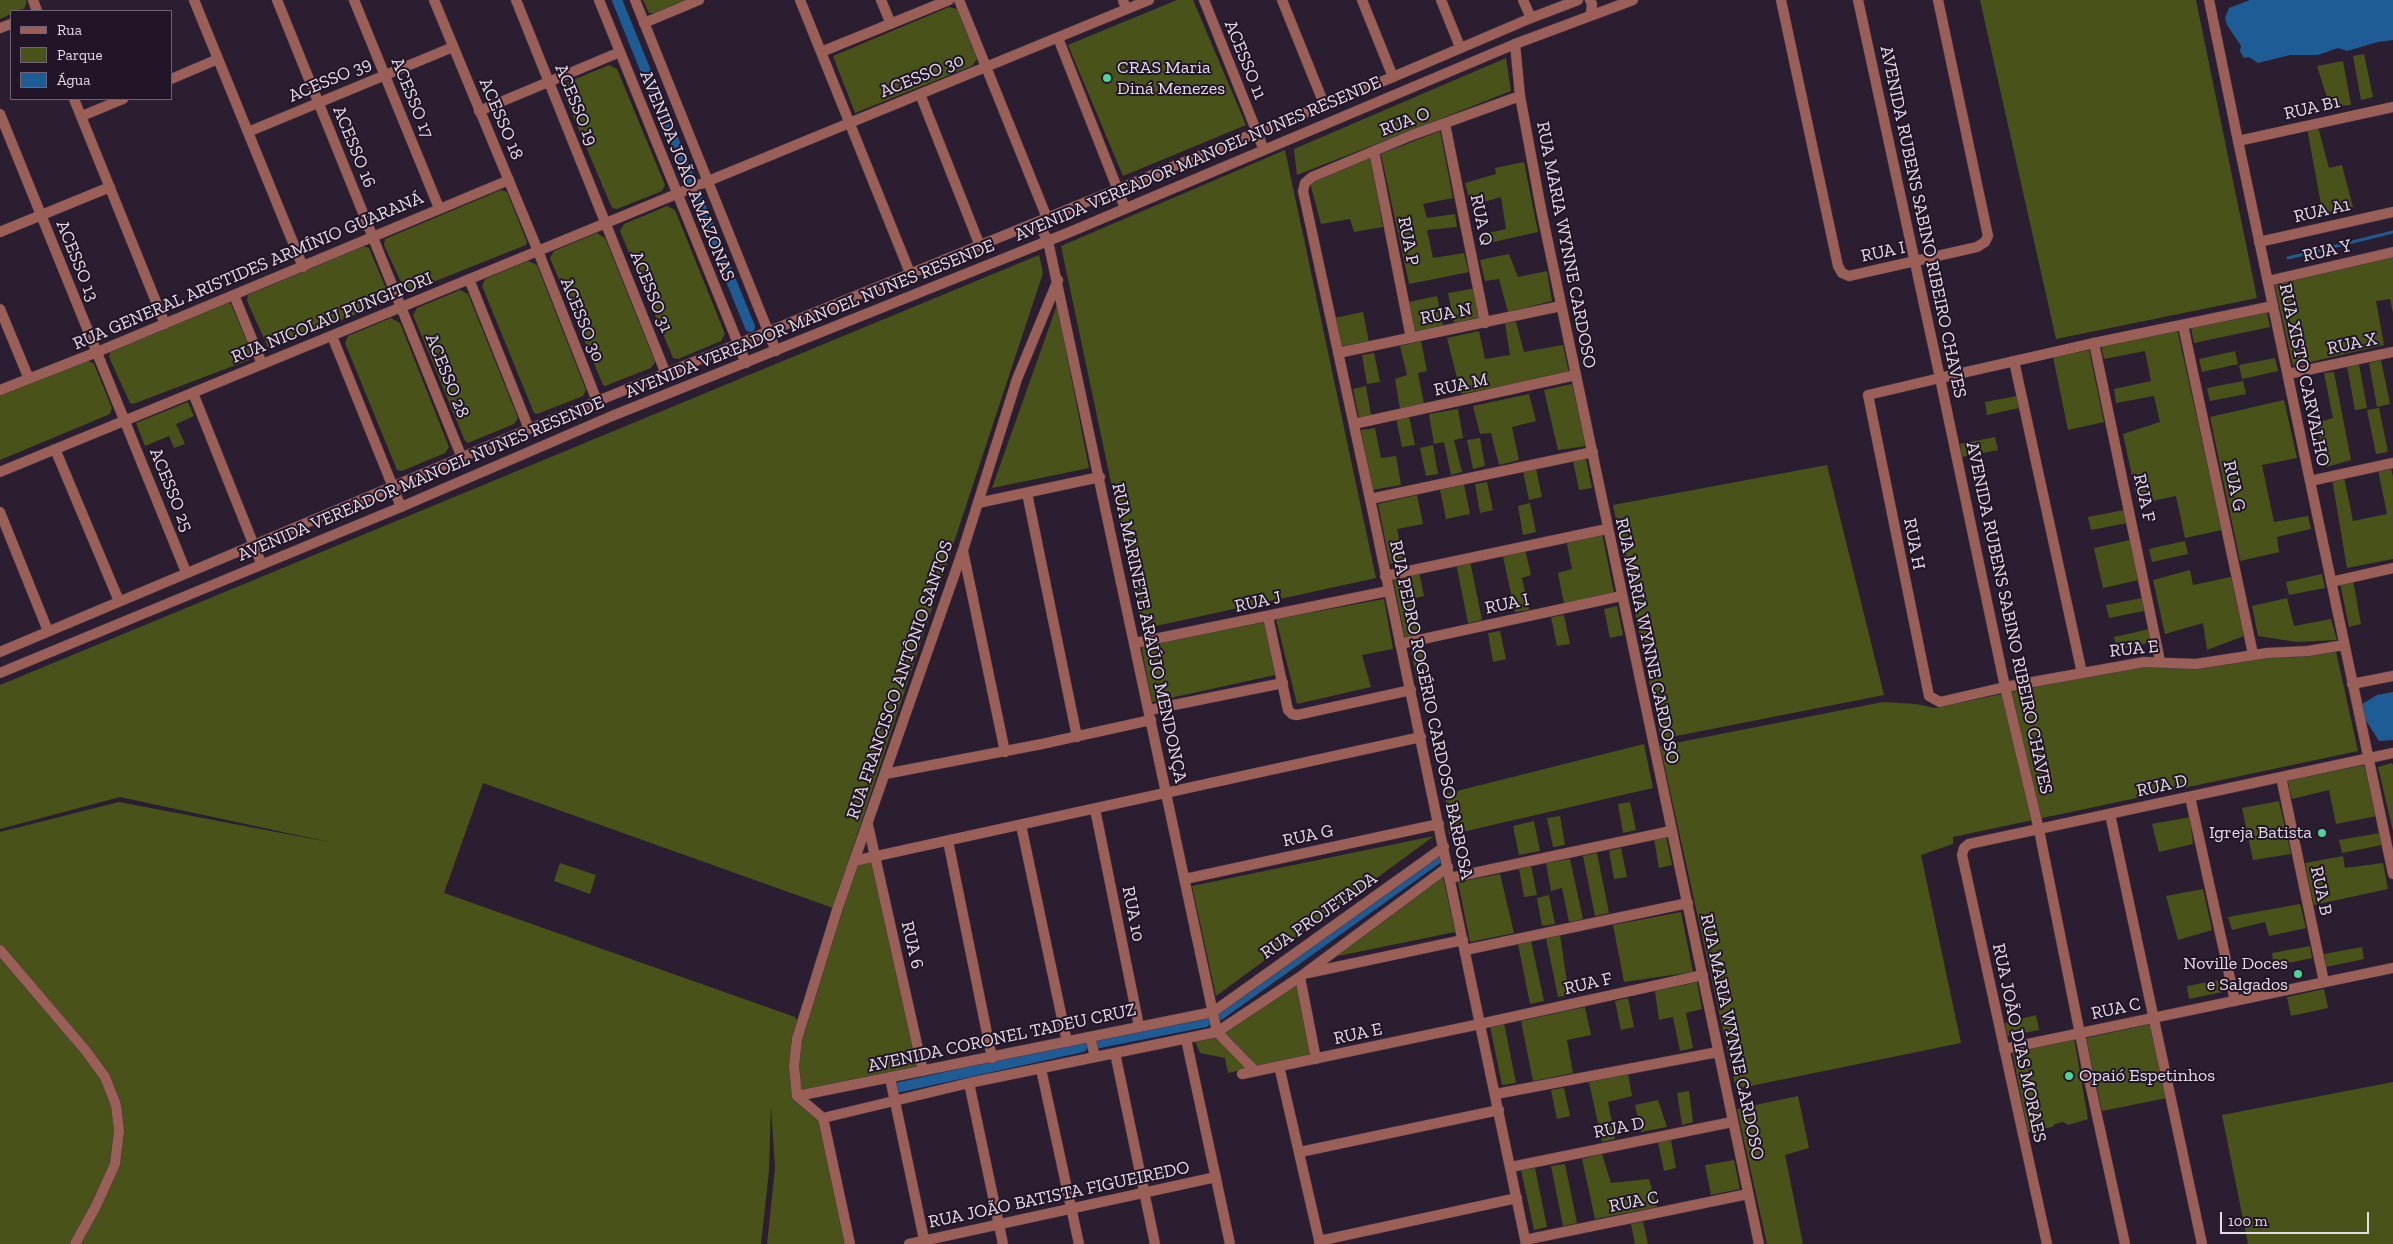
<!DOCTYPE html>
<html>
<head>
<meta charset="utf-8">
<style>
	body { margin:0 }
	#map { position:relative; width:2393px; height:1244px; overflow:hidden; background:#2c1e31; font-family:"Zilla Slab",serif }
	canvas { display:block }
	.legend { position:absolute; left:10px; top:10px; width:162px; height:90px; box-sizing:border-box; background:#221527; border:1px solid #706474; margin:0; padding:6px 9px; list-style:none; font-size:15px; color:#e4dbe7 }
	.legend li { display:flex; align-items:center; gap:10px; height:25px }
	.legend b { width:25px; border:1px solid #706474 }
	.scale { position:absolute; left:2220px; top:1212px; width:149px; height:22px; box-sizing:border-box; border:2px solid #e4dbe7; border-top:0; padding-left:6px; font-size:15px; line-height:18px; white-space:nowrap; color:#e4dbe7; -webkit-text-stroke:4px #221527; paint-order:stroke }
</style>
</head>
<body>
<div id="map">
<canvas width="2393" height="1244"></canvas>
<ul class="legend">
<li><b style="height:6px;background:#9a5f57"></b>Rua</li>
<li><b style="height:14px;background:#495319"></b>Parque</li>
<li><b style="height:14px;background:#1e5c96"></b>Água</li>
</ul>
<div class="scale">100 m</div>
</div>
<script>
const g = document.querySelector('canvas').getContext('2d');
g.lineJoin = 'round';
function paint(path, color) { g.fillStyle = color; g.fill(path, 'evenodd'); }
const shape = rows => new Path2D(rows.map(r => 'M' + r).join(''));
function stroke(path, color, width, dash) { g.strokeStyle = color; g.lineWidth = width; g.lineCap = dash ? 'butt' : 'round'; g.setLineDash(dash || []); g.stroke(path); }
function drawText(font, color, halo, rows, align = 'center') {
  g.font = font + ' "Zilla Slab",serif'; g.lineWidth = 4; g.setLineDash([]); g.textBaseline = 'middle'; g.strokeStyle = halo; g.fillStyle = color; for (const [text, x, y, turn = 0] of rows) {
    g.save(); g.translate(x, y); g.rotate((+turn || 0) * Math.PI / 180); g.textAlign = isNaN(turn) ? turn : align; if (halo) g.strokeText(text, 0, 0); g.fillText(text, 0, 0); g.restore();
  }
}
paint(shape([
	[0,0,26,0,27,2,24,9,11,11,11,14,0,19],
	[643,0,686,0,654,13,649,13],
	[1177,0,1193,0,1246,125,1123,176,1068,45],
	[1980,0,2196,0,2257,298,2056,339],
	[949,7,957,9,977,59,972,66,855,113,833,56],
	[2364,54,2373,97,2361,100,2353,56],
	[1506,58,1511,91,1297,175,1294,149],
	[2343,61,2351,105,2330,107,2317,66],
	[609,65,617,69,665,185,662,191,617,209,612,208,562,90,566,83],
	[2318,127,2329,168,2342,165,2353,207,2323,215,2307,128],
	[1440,131,1453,198,1423,204,1427,218,1455,214,1457,227,1427,230,1433,258,1464,253,1469,272,1409,284,1381,154],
	[1285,150,1376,578,1142,629,1061,246],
	[1370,157,1383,227,1354,232,1350,219,1321,224,1310,183],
	[1524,162,1538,232,1480,245,1478,235,1506,229,1501,197,1471,206,1465,183,1496,174,1495,168],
	[501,190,507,192,527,242,526,245,408,292,405,291,384,245,385,239],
	[667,206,675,210,725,334,721,341,678,359,673,358,620,231,624,224],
	[597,233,605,238,655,362,651,368,605,386,603,385,550,258,554,251],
	[364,246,369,248,390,298,389,301,271,348,268,347,247,301,248,295],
	[1509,254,1518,277,1547,271,1552,301,1508,312,1499,279,1485,281,1480,260],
	[1039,255,1043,273,833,908,483,783,444,893,795,1017,800,1025,854,861,875,856,917,1066,798,1095,823,1118,850,1244,767,1244,775,1168,771,1106,769,1171,761,1244,0,1244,0,832,119,802,334,843,120,797,0,829,0,685],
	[2393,256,2393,313,2390,299,2376,301,2384,345,2293,366,2274,282],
	[528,261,537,265,586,390,583,396,537,414,534,413,482,286,485,279],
	[1477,288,1483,317,1454,323,1448,293],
	[460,290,468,294,518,418,514,424,468,443,465,441,413,315,417,308],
	[1437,296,1443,326,1414,331,1409,302],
	[228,302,231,304,252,354,249,360,133,404,130,403,109,357,110,352],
	[1057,305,1089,468,992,488],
	[1363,312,1369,342,1340,347,1334,318],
	[2267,313,2270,327,2194,343,2191,328],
	[391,318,400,323,449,447,445,453,402,471,397,470,345,343,348,336],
	[1516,322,1524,352,1563,345,1569,373,1461,394,1447,338,1479,331,1485,359,1510,355,1505,323],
	[2177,329,2222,530,2185,538,2176,496,2138,504,2123,434,2160,422,2154,396,2116,403,2114,389,2151,381,2145,351,2104,359,2101,345],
	[1421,341,1427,371,1418,373,1424,404,1400,409,1395,379,1407,375,1400,346],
	[2089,350,2104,422,2068,430,2053,357],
	[2235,351,2238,364,2202,372,2199,359],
	[1374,353,1380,382,1367,384,1362,355],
	[2275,358,2278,371,2242,379,2239,365],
	[2381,360,2390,404,2377,407,2369,363],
	[89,361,94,364,112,408,110,414,0,460,0,394,83,362],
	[2359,364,2367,408,2355,410,2347,366],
	[2334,372,2351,460,2326,467,2316,423,2333,418,2324,373],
	[2243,381,2246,394,2210,401,2207,388],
	[1572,384,1586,446,1558,450,1544,390],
	[1366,386,1371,415,1359,418,1353,389],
	[1529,394,1536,421,1512,427,1519,460,1499,465,1491,433,1480,434,1473,406],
	[2017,396,2019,408,1987,415,1985,402],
	[2284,400,2297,458,2262,465,2274,522,2308,516,2311,529,2277,537,2279,552,2240,561,2210,417],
	[188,402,194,416,176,424,185,444,174,448,169,436,145,446,136,423],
	[2379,408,2388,452,2376,454,2367,410],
	[1458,409,1463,438,1454,440,1462,472,1451,475,1444,442,1434,444,1429,414],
	[1409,416,1415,445,1402,447,1396,418],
	[1375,428,1381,458,1396,456,1401,485,1372,490,1361,430],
	[1995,437,1998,450,1962,457,1960,444],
	[1480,438,1485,466,1473,469,1467,440],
	[1433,445,1438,474,1426,476,1420,448],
	[1586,459,1592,488,1579,490,1573,461],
	[1827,465,1884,695,1661,739,1613,505],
	[2391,467,2393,477,2393,559,2347,568,2332,479,2344,477,2353,521,2387,514,2378,470],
	[1536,468,1542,497,1529,500,1523,471],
	[1487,482,1493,510,1480,513,1475,484],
	[1464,484,1470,514,1446,519,1440,490],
	[1417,495,1423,524,1397,529,1404,561,1390,564,1378,504],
	[1530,503,1536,532,1523,535,1518,506],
	[2124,510,2127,523,2091,530,2088,517],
	[1602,533,1614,593,1564,604,1558,573,1572,569,1566,539],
	[2130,540,2139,580,2103,588,2094,548],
	[2185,541,2188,554,2152,562,2149,549],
	[1525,549,1531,575,1522,578,1529,610,1515,612,1502,552],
	[1470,561,1482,620,1468,623,1456,563],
	[2190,570,2193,585,2231,577,2244,636,2207,650,2203,623,2165,634,2153,580],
	[1419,572,1424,596,1411,599,1419,635,1405,638,1393,578],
	[2322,574,2325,588,2289,595,2286,582],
	[2353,580,2361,624,2349,627,2340,583],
	[2142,598,2144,611,2109,618,2106,605],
	[2287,598,2294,626,2331,619,2337,640,2297,642,2258,636,2252,606],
	[1384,599,1393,649,1362,655,1371,687,1297,704,1276,619],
	[1617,606,1623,635,1610,638,1604,609],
	[1564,615,1570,644,1557,646,1551,617],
	[1265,622,1275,675,1152,702,1141,644],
	[2150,629,2153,642,2117,650,2114,637],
	[1500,631,1506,659,1493,662,1488,633],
	[2335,647,2358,751,1953,837,1953,844,1921,855,1961,1043,1736,1089,1660,746,1883,702,1916,704,1935,708,2151,663,2196,664],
	[1424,649,1429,677,1417,680,1411,651],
	[1644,744,1653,788,1449,835,1445,794],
	[2392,763,2393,765,2393,831,2378,767],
	[2364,765,2377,816,2336,824,2329,790,2292,799,2287,780],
	[2279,801,2291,854,2253,860,2242,808],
	[1630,802,1636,830,1623,833,1618,804],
	[1560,816,1565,845,1553,847,1547,818],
	[2190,817,2193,844,2159,852,2152,824],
	[1534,821,1540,851,1519,855,1513,826],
	[2380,833,2382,845,2342,853,2339,840],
	[1434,836,1216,996,1192,886],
	[1666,836,1672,865,1659,868,1654,839],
	[1621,848,1627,877,1614,879,1609,851],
	[1597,853,1609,913,1595,916,1583,856],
	[2343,856,2345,868,2383,863,2388,889,2314,905,2305,863],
	[1570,859,1583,919,1569,922,1562,888,1551,891,1546,863],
	[560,863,596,875,590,894,554,881],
	[1531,866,1537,895,1524,897,1519,869],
	[1500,874,1514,933,1470,942,1458,882],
	[1443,877,1455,932,1333,957],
	[2203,889,2212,930,2178,940,2166,896],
	[1549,895,1555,924,1542,926,1537,898],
	[2300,904,2306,928,2269,936,2265,922,2232,930,2228,917],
	[1681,912,1693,972,1624,982,1613,925],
	[1560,935,1569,995,1558,997,1546,938],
	[1531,941,1544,1001,1530,1004,1518,944],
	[2310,946,2312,958,2274,966,2272,953],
	[2362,947,2364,959,2326,967,2324,954],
	[2225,979,2227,991,2189,999,2187,986],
	[1697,982,1702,1009,1686,1013,1693,1048,1680,1051,1673,1017,1659,1020,1655,991],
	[1296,984,1312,1054,1228,1073,1225,1058,1200,1053,1195,1041],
	[2324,989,2328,1008,2291,1016,2287,997],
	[1628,998,1634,1027,1621,1030,1615,1001],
	[1585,1007,1591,1035,1567,1040,1573,1073,1533,1081,1521,1021],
	[2036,1015,2039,1030,2007,1036,2005,1023],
	[1504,1023,1516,1083,1502,1085,1490,1026],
	[2151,1024,2167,1098,2102,1111,2086,1038],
	[2074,1038,2088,1119,2068,1125,2063,1122,2055,1124,2052,1127,2028,1132,2012,1050],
	[1628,1074,1632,1096,1608,1102,1615,1139,1602,1142,1589,1082],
	[2393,1082,2393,1244,2248,1244,2222,1115],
	[1564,1088,1570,1116,1557,1119,1551,1090],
	[1689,1091,1693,1122,1682,1125,1677,1093],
	[1798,1096,1809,1148,1785,1155,1803,1244,1767,1244,1737,1109],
	[1658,1100,1667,1127,1641,1132,1635,1105],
	[1671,1140,1676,1168,1664,1171,1658,1142],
	[1602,1154,1611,1183,1649,1179,1657,1207,1595,1219,1582,1159],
	[1734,1160,1740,1189,1711,1195,1705,1165],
	[1565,1164,1577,1223,1563,1226,1551,1166],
	[1535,1168,1547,1227,1534,1230,1521,1170],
	[1643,1222,1648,1244,1635,1244,1631,1224]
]), '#495319');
paint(shape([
	[2250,0,2393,0,2393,40,2378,42,2347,51,2338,48,2318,55,2290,55,2258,63,2249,57,2244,58,2240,51,2241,46,2227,25,2225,18,2229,8],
	[2393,692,2393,740,2379,741,2365,719,2362,704,2377,695]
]), '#1e5c96');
stroke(shape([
	[2288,258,2393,232]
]), '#1e5c96', 3);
stroke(shape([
	[617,0,690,180],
	[696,195,750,327],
	[1220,1015,1440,857],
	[1099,1043,1205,1022],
	[896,1088,1082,1047]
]), '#1e5c96', 10);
const minor = shape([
	[33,0,37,11],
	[194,0,303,267],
	[277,0,462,458],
	[354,0,439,208],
	[434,0,538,251,597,401],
	[516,0,666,374],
	[800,0,910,273],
	[881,0,891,24],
	[959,0,1047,218],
	[1123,0,1126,9],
	[1204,0,1264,150],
	[1282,0,1324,104],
	[1362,0,1393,77],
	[1441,0,1460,47],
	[1523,0,1531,18],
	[1781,0,1838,266,1842,273,1849,276,1977,247,1985,242,1988,236,1938,0],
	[1858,0,1940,378,1868,395,1929,696,1940,702,2005,687,2144,662,2196,664,2267,653,2308,651,2344,645],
	[2209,0,2238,141],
	[644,23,699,0],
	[0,28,11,24],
	[1058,38,1125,208],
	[1515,44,1520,96,1541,209,1759,1244],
	[821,52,949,0],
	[171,79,218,59],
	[920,94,980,246],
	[1520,96,1412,135,1312,177,1305,183,1303,191,1370,499,1526,1244],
	[74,99,165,324],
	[479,111,620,52],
	[0,114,186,572],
	[82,116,123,99],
	[1445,124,1485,323],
	[248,132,453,47],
	[1374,151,1411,338],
	[0,232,110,187],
	[1048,241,1217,1032],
	[2259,242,2393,212],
	[469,279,529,429],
	[2268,281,2393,252],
	[234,295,262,364],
	[2273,306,2393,874],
	[0,309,29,379],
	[2183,325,2253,654],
	[332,336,401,507],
	[2094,343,2160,661],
	[1338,353,1561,306],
	[2014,361,2082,673],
	[2288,374,2393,352],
	[0,390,97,352,509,180],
	[193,393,261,563],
	[1354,424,1576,375],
	[55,449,119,601],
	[0,472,1149,0],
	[2310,481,2393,463],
	[1027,493,1077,737],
	[1370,499,1593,452],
	[978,503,1100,477],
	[0,512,48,631],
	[963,551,1005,752],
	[1385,576,1607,529],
	[2331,582,2393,568],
	[1268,617,1288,710,1292,714,1297,715,1411,690],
	[1135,643,1388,591],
	[1400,644,1621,596],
	[2352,684,2393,676],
	[1149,710,1283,683],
	[885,774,1042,744,1151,720],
	[2281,777,2324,982],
	[2190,797,2235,1001],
	[1095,809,1139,1026],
	[2110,814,2202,1244],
	[868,825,923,1071],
	[1021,825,1067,1042],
	[948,841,992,1058],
	[854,861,1421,737],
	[1450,878,1671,831],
	[1185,879,1439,824],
	[0,950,86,1051,105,1077,116,1105,119,1131,115,1164,96,1206,75,1244],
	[1465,950,1688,903],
	[1308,973,1463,940],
	[1300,977,1316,1059],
	[1217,1032,1255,1071],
	[1090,1037,1095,1057],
	[1186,1039,1230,1244],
	[2004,1049,2393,968],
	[1115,1053,1155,1244],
	[1279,1066,1320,1244],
	[1041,1069,1079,1244],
	[1242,1074,1480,1024,1703,975],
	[890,1078,925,1244],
	[969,1083,1003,1244],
	[1496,1094,1718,1052],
	[797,1096,794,1066,797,1039,838,907,963,550,1017,379,1058,280],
	[797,1096,1213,1012,1444,847],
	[797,1096,823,1118],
	[823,1118,969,1083,1217,1032,1300,977,1448,867],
	[823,1118,850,1244],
	[1300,1152,1499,1110],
	[1511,1167,1732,1122],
	[1525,1240,1748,1194],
	[1319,1241,1517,1198],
	[909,1244,1216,1177],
	[2047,1244,1962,855,1964,848,1969,844,2393,753]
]);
const tertiary = shape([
	[599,0,746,363],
	[635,0,776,351],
	[1590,0,1592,4,1591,14],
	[1038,223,1048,241],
	[0,652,529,429,1393,77,1531,18,1578,0],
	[0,673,401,507,612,416,1070,232,1515,44,1633,0],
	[2125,1244,2089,1079,2039,830,2005,687,1940,378,2094,343,2273,306,2238,141,2393,107]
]);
stroke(minor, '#46384a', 11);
stroke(tertiary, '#46384a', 11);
stroke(minor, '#9a5f57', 10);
stroke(tertiary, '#9a5f57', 10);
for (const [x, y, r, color] of [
	[1107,78,5,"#4bd49b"],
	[2322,833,5,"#4bd49b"],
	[2298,974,5,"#4bd49b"],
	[2069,1076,5,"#4bd49b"]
]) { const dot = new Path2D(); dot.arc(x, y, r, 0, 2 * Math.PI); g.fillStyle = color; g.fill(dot); stroke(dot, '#221527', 2); }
drawText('18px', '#e4dbe7', '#221527', [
	["ACESSO 11",1245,60,68],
	["ACESSO 30",922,76,-22],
	["ACESSO 39",330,80,-23],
	["ACESSO 17",412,98,68],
	["ACESSO 19",576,105,68],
	["RUA B1",2312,108,-13],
	["ACESSO 18",501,119,67],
	["RUA O",1405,122,-21],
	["ACESSO 16",354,147,68],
	["AVENIDA VEREADOR MANOEL NUNES RESENDE",1198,159,-23],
	["AVENIDA JOÃO AMAZONAS",687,176,68],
	["RUA A1",2322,211,-13],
	["RUA Q",1481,220,78],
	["AVENIDA RUBENS SABINO RIBEIRO CHAVES",1923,222,78],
	["RUA P",1408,241,79],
	["RUA MARIA WYNNE CARDOSO",1566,245,79],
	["RUA Y",2327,251,-13],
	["RUA I",1883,252,-12],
	["ACESSO 13",77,261,68],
	["RUA GENERAL ARISTIDES ARMÍNIO GUARANÁ",248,271,-23],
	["ACESSO 31",651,292,68],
	["RUA N",1446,314,-11],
	["RUA NICOLAU PUNGITORI",332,318,-22],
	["AVENIDA VEREADOR MANOEL NUNES RESENDE",810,319,-22],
	["ACESSO 30",582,320,68],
	["RUA X",2352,344,-12],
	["RUA XISTO CARVALHO",2304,375,78],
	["ACESSO 28",447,376,68],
	["RUA M",1461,385,-12],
	["AVENIDA VEREADOR MANOEL NUNES RESENDE",421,479,-23],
	["RUA G",2234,486,78],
	["ACESSO 25",171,490,68],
	["RUA F",2144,498,78],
	["RUA H",1914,544,79],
	["RUA J",1258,602,-12],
	["RUA I",1507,604,-12],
	["AVENIDA RUBENS SABINO RIBEIRO CHAVES",2009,618,78],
	["RUA MARINETE ARAÚJO MENDONÇA",1149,633,78],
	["RUA MARIA WYNNE CARDOSO",1647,641,78],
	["RUA E",2134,649,-6],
	["RUA FRANCISCO ANTÔNIO SANTOS",900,680,-71],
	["RUA PEDRO ROGÉRIO CARDOSO BARBOSA",1431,710,78],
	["RUA D",2162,786,-12],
	["RUA G",1308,836,-12],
	["RUA B",2321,891,78],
	["RUA 10",1133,914,79],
	["RUA PROJETADA",1319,916,-35],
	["RUA 6",912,945,77],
	["RUA F",1588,984,-13],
	["RUA C",2116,1009,-12],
	["RUA E",1358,1034,-12],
	["RUA MARIA WYNNE CARDOSO",1732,1037,78],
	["AVENIDA CORONEL TADEU CRUZ",1002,1038,-12],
	["RUA JOÃO DIAS MORAES",2019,1043,78],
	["RUA D",1619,1128,-11],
	["RUA JOÃO BATISTA FIGUEIREDO",1059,1195,-12],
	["RUA C",1634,1202,-11]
]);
drawText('18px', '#e4dbe7', '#221527', [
	["CRAS Maria",1117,68],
	["Diná Menezes",1117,89],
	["Igreja Batista",2312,833,"right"],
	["Noville Doces",2288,964,"right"],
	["e Salgados",2288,985,"right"],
	["Opaió Espetinhos",2079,1076]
], 'left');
</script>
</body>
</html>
